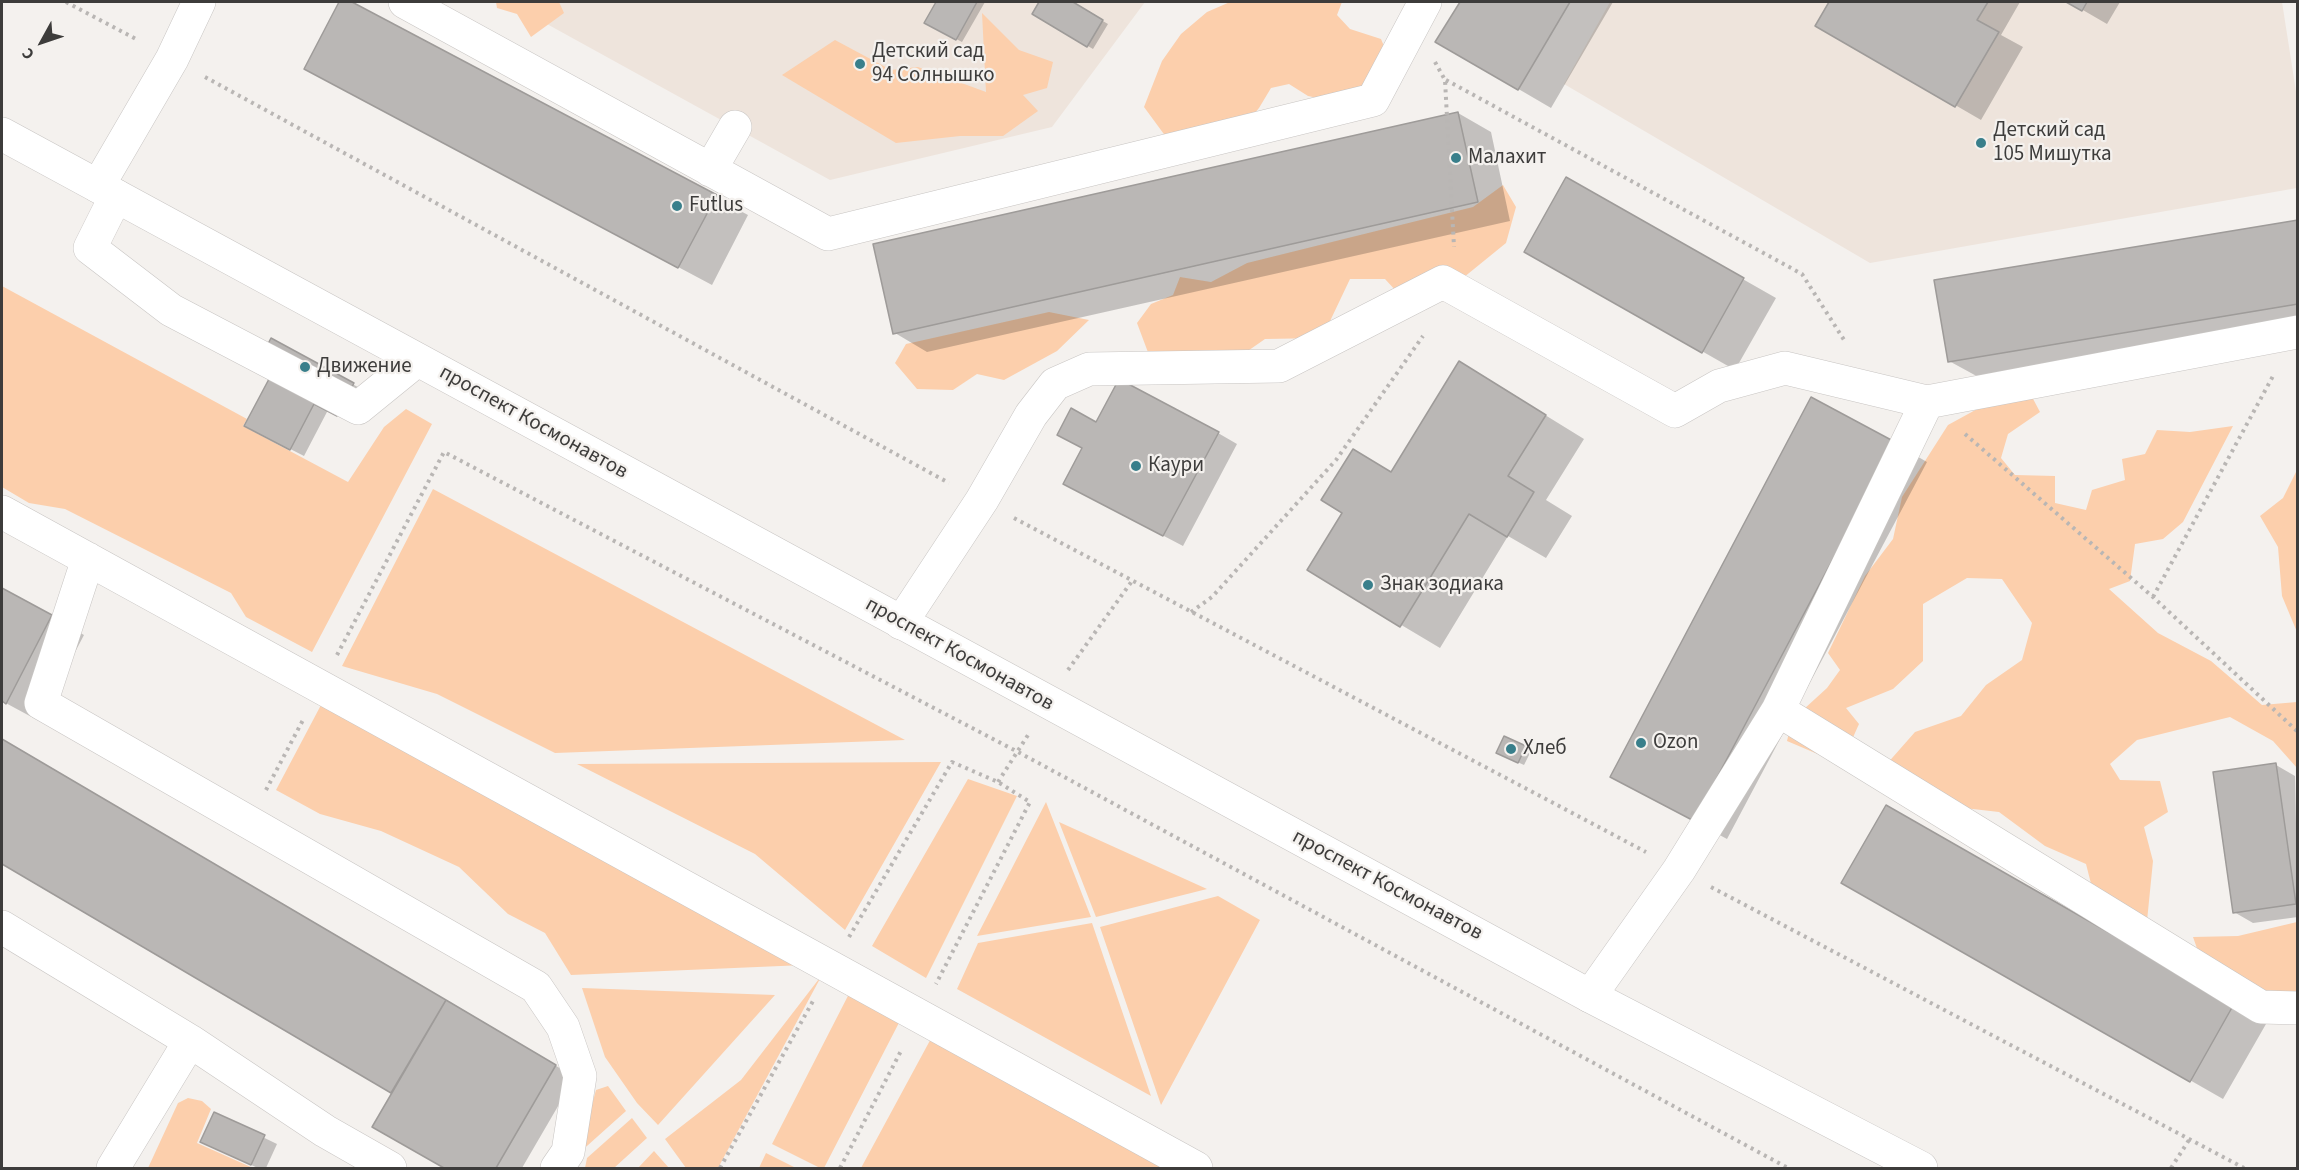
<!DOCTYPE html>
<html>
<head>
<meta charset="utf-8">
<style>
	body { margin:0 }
	#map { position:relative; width:2299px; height:1170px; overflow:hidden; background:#f4f1ee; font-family:"Source Sans 3",sans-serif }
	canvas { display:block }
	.frame { position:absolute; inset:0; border:3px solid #3d3c3b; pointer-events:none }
	.north { position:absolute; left:12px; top:12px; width:60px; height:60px; -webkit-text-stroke:4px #f4f1ee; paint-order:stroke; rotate:230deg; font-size:16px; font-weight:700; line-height:24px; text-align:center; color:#3d3c3b }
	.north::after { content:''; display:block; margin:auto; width:21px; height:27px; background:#3d3c3b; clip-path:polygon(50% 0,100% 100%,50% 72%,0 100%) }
</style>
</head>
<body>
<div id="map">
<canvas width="2299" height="1170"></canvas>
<div class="frame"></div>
<div class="north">С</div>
</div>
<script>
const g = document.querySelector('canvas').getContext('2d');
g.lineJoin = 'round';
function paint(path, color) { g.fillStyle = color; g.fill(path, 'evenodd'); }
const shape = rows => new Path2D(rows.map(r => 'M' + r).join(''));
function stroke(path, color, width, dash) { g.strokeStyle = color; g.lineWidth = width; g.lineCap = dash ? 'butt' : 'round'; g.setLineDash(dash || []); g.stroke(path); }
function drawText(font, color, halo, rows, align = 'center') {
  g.font = font + ' "Source Sans 3",sans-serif'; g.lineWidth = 4.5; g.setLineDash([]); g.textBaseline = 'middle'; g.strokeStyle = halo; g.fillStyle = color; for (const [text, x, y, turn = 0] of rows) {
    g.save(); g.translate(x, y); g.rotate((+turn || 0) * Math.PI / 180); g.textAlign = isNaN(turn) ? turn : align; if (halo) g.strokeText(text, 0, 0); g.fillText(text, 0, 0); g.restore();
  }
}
paint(shape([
	[507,2,1145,2,1052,127,830,180],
	[1610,2,2282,2,2297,98,2297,188,1870,263,1564,84]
]), '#eee4dc');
paint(shape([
	[496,2,559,2,564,13,531,37,517,14,497,8],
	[1230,2,1342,2,1337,15,1350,29,1381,39,1393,68,1373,109,1308,96,1289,84,1271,88,1259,108,1227,147,1180,156,1144,107,1162,61,1181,34,1207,12],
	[982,13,1019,50,1053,62,1047,88,1023,95,1038,111,1003,136,960,136,896,143,782,75,835,40,891,70,918,67,986,92],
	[1503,185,1516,207,1506,243,1442,295,1408,304,1385,279,1350,279,1322,338,1265,339,1232,362,1189,351,1149,355,1137,323,1151,304,1173,295,1180,277,1211,282,1247,263,1473,207],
	[2,286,247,419,243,426,348,482,384,427,406,409,432,424,312,652,246,617,231,593,65,509,29,503,2,487],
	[1049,312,1089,320,1057,351,1004,380,977,374,953,390,917,389,895,363,906,344],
	[2031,395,2040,412,2008,434,2001,458,2015,475,2055,476,2055,503,2086,510,2092,490,2125,480,2122,459,2145,454,2157,430,2190,432,2233,426,2183,522,2163,539,2135,544,2130,581,2109,589,2158,633,2211,661,2262,705,2297,702,2297,768,2273,741,2230,717,2137,740,2110,764,2120,780,2160,781,2168,812,2144,827,2153,861,2147,921,2098,911,2086,864,2045,846,1999,812,1938,805,1878,774,1915,732,1961,716,1986,685,2022,660,2032,623,2002,579,1967,578,1923,604,1923,661,1893,689,1846,708,1859,724,1841,764,1787,741,1792,720,1827,688,1840,670,1828,653,1865,576,1893,539,1902,497,1948,425,1979,408],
	[2297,470,2297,632,2282,596,2278,547,2260,516,2283,498],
	[433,489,905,740,555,753,437,694,342,666],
	[321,705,804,965,571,975,545,933,508,914,459,867,381,831,320,814,276,790],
	[941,762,845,930,755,854,577,764],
	[968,779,1017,796,926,978,872,946],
	[1046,802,1091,917,977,936],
	[1059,822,1207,889,1096,917],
	[1218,896,1260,920,1161,1105,1100,927],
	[2297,922,2297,995,2257,1013,2205,971,2193,937,2238,936],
	[1092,923,1151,1096,957,989,978,943],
	[822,975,718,1168,686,1168,665,1139,741,1080],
	[582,988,775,995,658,1125,637,1103,605,1057],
	[852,988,903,1015,824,1168,820,1168,772,1144],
	[934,1033,1189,1168,861,1168],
	[608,1086,626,1111,578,1154,596,1090],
	[188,1098,202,1101,211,1109,197,1143,253,1168,148,1168,178,1103],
	[632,1118,647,1138,614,1168,585,1168,587,1158],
	[654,1151,669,1168,638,1168],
	[766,1153,796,1168,759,1168]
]), '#fccfac');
paint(shape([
	[341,2,349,2,748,215,712,285,306,69],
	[938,2,985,2,962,42,926,23],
	[1041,2,1070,2,1108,24,1093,49,1034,14],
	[1461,2,1613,2,1551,108,1438,42],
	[1831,2,2020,2,2001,35,2023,47,1981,120,1817,25],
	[2069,2,2120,2,2107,24],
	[1458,113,1491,132,1510,221,927,352,895,333],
	[1567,179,1776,298,1735,370,1526,251],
	[2298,222,2298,327,1982,379,1949,361],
	[271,340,367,392,328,410,304,456,259,433,271,379],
	[1498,386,1584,439,1546,500,1572,516,1546,558,1508,536,1440,648,1309,570,1392,473],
	[1096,424,1218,433,1237,444,1183,546,1084,494],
	[1894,443,1927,462,1727,839,1612,777],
	[2,590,84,635,39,721,2,701],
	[2,741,575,1077,522,1168,447,1168,374,1126,393,1092,2,862],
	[1525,747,1531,751,1524,765,1504,756],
	[2276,765,2295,776,2298,917,2253,923,2234,912],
	[1886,807,2266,1024,2223,1099,1843,882],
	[215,1114,277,1144,266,1168,258,1168,215,1149]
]), '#0003');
const building = shape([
	[339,2,352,2,717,195,678,268,304,69,339,2],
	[936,2,977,2,956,40,924,23,936,2],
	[1039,2,1073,2,1103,20,1087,47,1032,14,1039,2],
	[1460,2,1570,2,1518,90,1435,42,1460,2],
	[1829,2,1988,2,1977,20,1999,32,1955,107,1815,26,1829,2],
	[2066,2,2087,2,2082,11,2066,2],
	[1458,112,1478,202,893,334,873,244,1458,112],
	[1566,177,1744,278,1702,353,1524,252,1566,177],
	[2298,220,2298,304,1948,362,1934,280,2298,220],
	[271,338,354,383,337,416,314,404,290,450,244,426,269,379,254,371,271,338],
	[1459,361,1546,415,1508,476,1534,492,1507,537,1469,514,1400,627,1307,570,1342,513,1321,500,1353,449,1391,472,1459,361],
	[1119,379,1219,432,1163,536,1063,484,1082,448,1057,435,1071,408,1096,422,1119,379],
	[1811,397,1895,442,1694,821,1610,777,1811,397],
	[2,588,52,615,6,704,2,701,2,588],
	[1504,736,1526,746,1518,763,1496,753,1504,736],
	[2,739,446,1000,391,1093,2,864,2,739],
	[2276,763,2296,904,2233,913,2213,772,2276,763],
	[1886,805,2234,1004,2190,1082,1841,883,1886,805],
	[446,1000,556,1065,496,1168,444,1168,372,1127,446,1000],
	[214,1112,265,1135,251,1165,200,1142,214,1112]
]);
paint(building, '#bab7b5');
stroke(building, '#9e9b99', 1.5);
const minor = shape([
	[405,2,828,234,1373,100,1425,2],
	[710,170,735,127],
	[98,186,172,59,199,2],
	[116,196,90,248,171,310,358,408,417,360],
	[2,512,1196,1168],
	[88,559,41,703,536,987,563,1027,580,1076,568,1152,557,1168],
	[901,623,982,500,1031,415,1055,384,1089,369,1279,366,1443,282,1675,411,1719,386,1785,368,1927,402],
	[1778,710,2261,1007,2298,1008],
	[2,927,190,1041,325,1131,390,1168],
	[1590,996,1679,870,1778,710,1927,402,2298,332],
	[113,1168,190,1041]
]);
const major = shape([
	[2,134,1590,996,1921,1168]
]);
stroke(minor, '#c8c5c3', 34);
stroke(major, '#c8c5c3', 34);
stroke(shape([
	[66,2,138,40],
	[1435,62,1445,80,1454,247],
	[205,77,949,483],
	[1446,80,1802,274,1846,343],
	[1965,434,2153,597,2298,732],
	[1014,518,1646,852],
	[2153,597,2273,376],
	[1191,612,1212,597,1336,460,1423,336],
	[337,655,444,452,1018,752,1788,1168],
	[1068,670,1132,581],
	[998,782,1028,735],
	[266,790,303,720],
	[1711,887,2244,1168],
	[849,937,952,762,998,782,1030,802,936,984],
	[720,1168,813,1001],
	[840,1168,902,1049],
	[2171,1168,2189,1140]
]), '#b9b6b4', 4, [3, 4.5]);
stroke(minor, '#fff', 33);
stroke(major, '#fff', 33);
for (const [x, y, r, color] of [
	[860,64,6,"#397f8b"],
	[1981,143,6,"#397f8b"],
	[1456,158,6,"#397f8b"],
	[677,206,6,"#397f8b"],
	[305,367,6,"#397f8b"],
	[1136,466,6,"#397f8b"],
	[1368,585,6,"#397f8b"],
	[1641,743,6,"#397f8b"],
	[1511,749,6,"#397f8b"]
]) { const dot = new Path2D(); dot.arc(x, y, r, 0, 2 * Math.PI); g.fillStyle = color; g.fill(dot); stroke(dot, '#f4f1ee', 2); }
drawText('21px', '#3d3c3b', '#f4f1ee', [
	["Детский сад",872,52],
	["94 Солнышко",872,76],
	["Детский сад",1993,131],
	["105 Мишутка",1993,155],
	["Малахит",1468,158],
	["Futlus",689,206],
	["Движение",317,367],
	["Каури",1148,466],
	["Знак зодиака",1380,585],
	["Ozon",1653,743],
	["Хлеб",1523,749]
], 'left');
drawText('21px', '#3d3c3b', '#f4f1ee', [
	["проспект Космонавтов",533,423,29],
	["проспект Космонавтов",959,655,29],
	["проспект Космонавтов",1387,886,28]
]);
</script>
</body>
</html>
